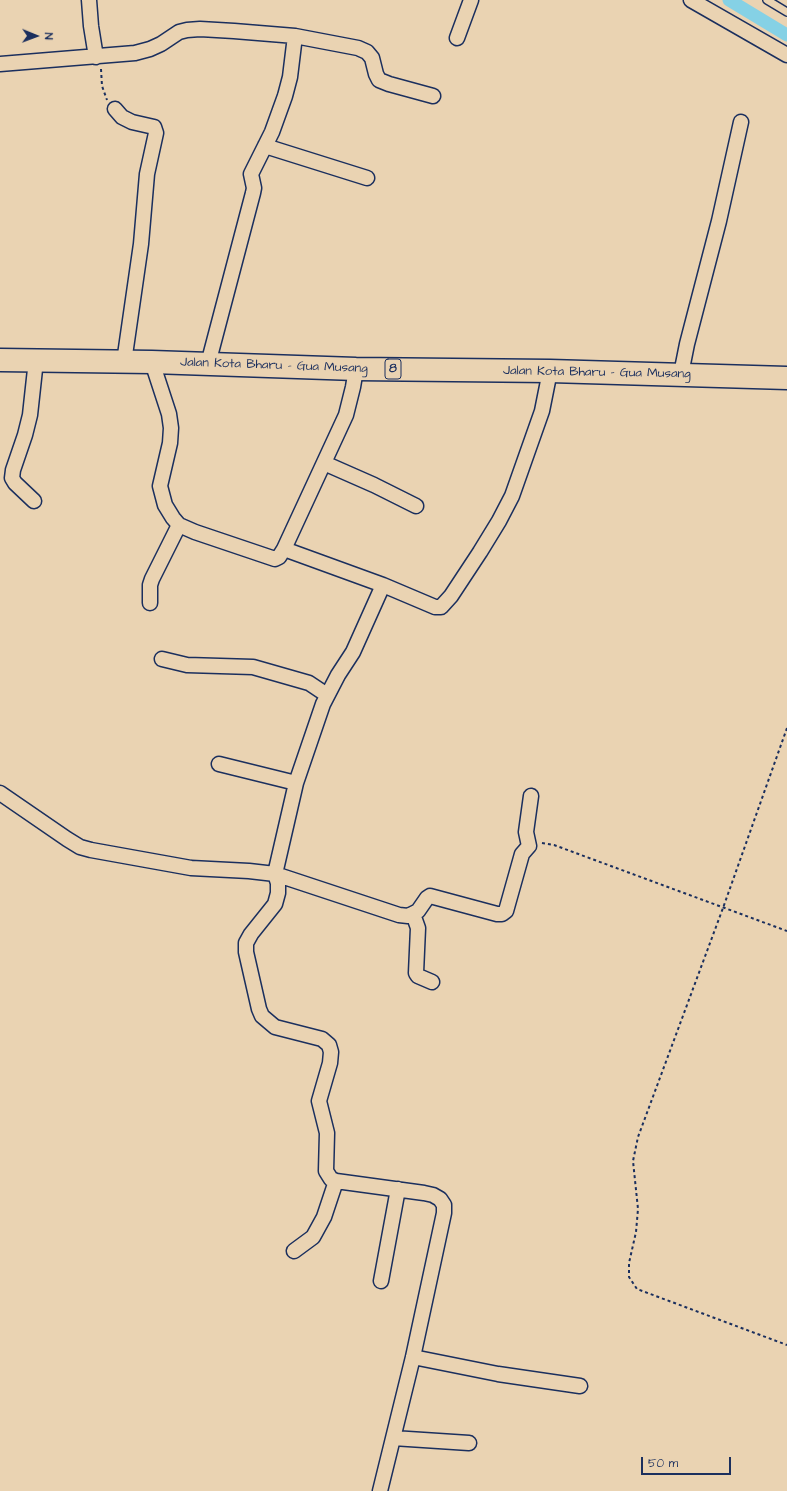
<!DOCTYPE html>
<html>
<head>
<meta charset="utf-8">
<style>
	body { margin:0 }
	#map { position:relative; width:787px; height:1491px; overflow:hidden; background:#ead3b2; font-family:"Architects Daughter",sans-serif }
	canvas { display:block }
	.north { position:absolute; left:16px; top:16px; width:40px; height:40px; -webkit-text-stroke:3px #ead3b2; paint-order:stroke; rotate:91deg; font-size:11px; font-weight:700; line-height:16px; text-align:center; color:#1b2f5e }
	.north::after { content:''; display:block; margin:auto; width:14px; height:18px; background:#1b2f5e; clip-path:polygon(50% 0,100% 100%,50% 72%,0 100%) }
	.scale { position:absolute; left:641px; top:1457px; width:90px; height:18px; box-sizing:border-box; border:2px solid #1b2f5e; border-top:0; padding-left:5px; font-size:12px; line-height:14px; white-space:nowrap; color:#1b2f5e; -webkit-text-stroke:3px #ead3b2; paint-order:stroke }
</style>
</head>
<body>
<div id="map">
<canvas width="787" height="1491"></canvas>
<div class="north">N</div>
<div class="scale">50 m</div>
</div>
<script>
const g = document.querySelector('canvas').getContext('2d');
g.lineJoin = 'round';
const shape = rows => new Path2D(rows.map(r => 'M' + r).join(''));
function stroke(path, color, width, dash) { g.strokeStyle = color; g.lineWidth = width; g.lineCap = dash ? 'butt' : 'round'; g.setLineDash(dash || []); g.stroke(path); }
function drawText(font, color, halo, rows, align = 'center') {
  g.font = font + ' "Architects Daughter",sans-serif'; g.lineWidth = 3.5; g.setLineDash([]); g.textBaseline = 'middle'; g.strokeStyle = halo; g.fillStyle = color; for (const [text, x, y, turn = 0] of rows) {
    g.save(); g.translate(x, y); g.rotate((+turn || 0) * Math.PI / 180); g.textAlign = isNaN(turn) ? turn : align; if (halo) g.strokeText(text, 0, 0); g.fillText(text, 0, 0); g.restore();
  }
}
stroke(shape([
	[729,0,787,35]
]), '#85d1e5', 13);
const service = shape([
	[767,0,787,12]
]);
const minor = shape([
	[89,0,91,26,96,57],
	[691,0,787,55],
	[457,38,471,0],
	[0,64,135,53,150,49,161,44,179,32,187,30,200,29,234,31,295,36,358,48,367,52,372,58,376,74,379,80,389,84,433,96],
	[115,109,122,117,132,122,154,127,156,133,147,174,141,244,124,362],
	[265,146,367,178],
	[152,362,169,414,171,428,170,443,160,486,165,505,173,518,179,525,195,532,275,559,279,557,284,549,346,415,353,387,356,369],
	[208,364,253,193,254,188,251,174,272,132,285,96,290,77,295,36],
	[681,374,687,344,719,221,741,122],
	[324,463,374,485,416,506],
	[34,501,15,483,12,478,13,470,25,435,30,415,36,360],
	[284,549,383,585,435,607,441,607,451,596,480,552,499,521,512,496,542,411,550,371],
	[150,603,150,585,152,579,179,525],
	[162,659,187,665,253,667,309,683,327,695],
	[219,764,296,783],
	[0,793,67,839,80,847,91,850,191,868,249,871,275,874,399,915,408,916,418,911,427,898,430,896,497,914,502,914,506,911,522,854,529,846,526,832,531,796],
	[413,914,418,928,416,973,418,976,432,982],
	[294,1251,313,1237,324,1217,336,1181],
	[381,1281,398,1189],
	[413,1357,498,1374,580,1386],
	[393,1438,469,1443],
	[380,1491,413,1357,444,1213,444,1205,440,1199,433,1195,424,1193,336,1181,331,1179,326,1171,327,1133,319,1101,330,1063,331,1052,329,1045,322,1039,275,1027,262,1016,259,1009,246,952,246,943,251,934,275,904,278,893,278,883,275,874,296,783,323,704,338,675,353,652,383,585]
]);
const primary = shape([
	[0,360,152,362,356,369,550,371,787,378]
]);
stroke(service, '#1b2f5e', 10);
stroke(minor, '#1b2f5e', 17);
stroke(primary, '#1b2f5e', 25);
stroke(shape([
	[101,69,102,86,107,100],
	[787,728,723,908,638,1137,633,1161,638,1209,636,1232,629,1263,629,1277,637,1289,787,1345],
	[542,843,554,845,787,931]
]), '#1b2f5e', 2, [3, 3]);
stroke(service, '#ead3b2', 7);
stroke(minor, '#ead3b2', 14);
stroke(primary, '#ead3b2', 22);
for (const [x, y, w] of [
	[393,369,16]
]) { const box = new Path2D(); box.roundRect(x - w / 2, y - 10, w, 20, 3); g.fillStyle = '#ead3b2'; g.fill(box); stroke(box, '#1b2f5e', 1); }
drawText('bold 12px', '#1b2f5e', null, [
	["8",393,369]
]);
drawText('13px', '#1b2f5e', '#ead3b2', [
	["Jalan Kota Bharu – Gua Musang",274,366,2],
	["Jalan Kota Bharu – Gua Musang",597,373,1]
]);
</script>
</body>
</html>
